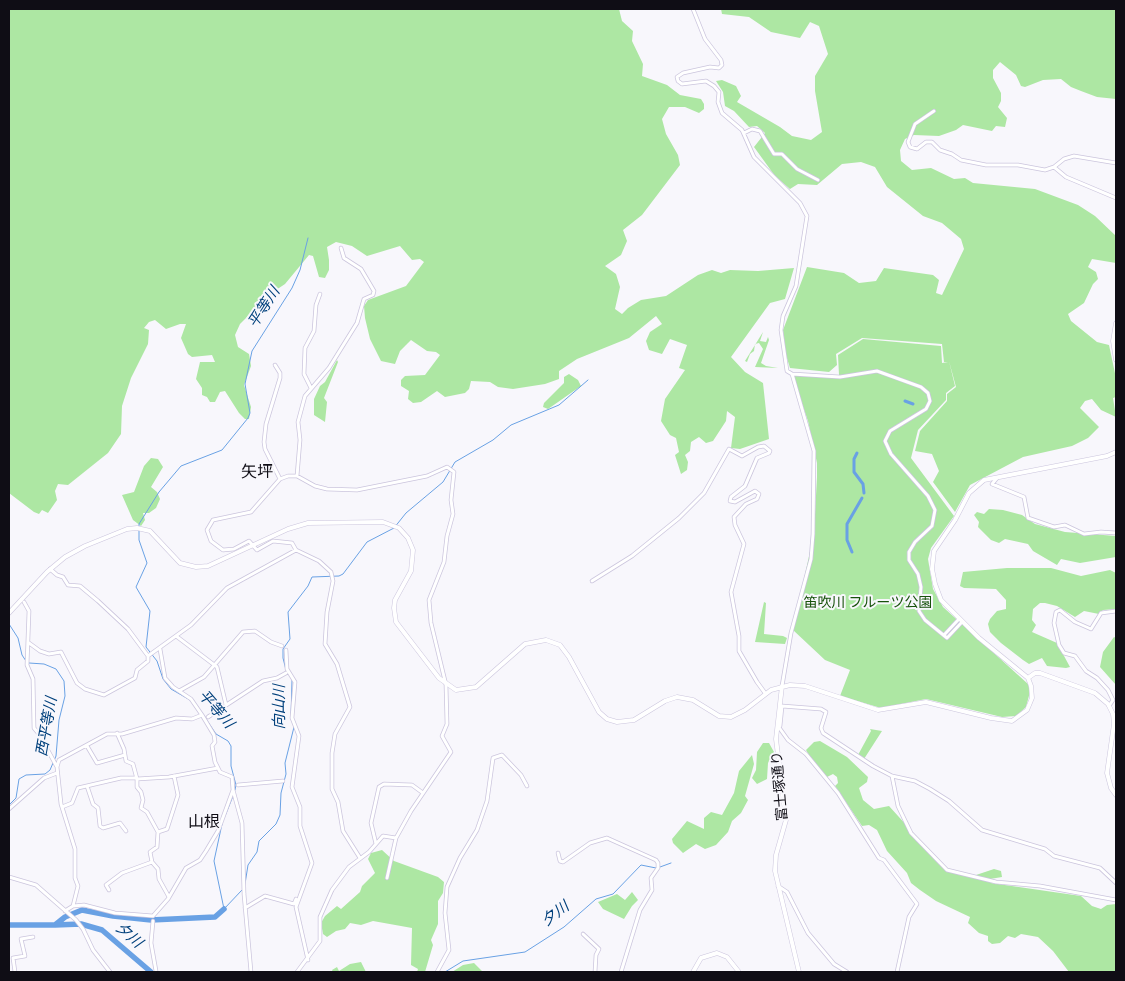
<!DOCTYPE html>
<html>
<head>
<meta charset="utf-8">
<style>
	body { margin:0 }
	#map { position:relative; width:1125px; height:981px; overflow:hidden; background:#f8f7fc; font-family:"Source Sans 3",sans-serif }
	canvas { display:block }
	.frame { position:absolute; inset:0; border:10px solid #0f0d15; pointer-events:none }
</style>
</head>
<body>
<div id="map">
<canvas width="1125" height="981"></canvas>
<div class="frame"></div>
</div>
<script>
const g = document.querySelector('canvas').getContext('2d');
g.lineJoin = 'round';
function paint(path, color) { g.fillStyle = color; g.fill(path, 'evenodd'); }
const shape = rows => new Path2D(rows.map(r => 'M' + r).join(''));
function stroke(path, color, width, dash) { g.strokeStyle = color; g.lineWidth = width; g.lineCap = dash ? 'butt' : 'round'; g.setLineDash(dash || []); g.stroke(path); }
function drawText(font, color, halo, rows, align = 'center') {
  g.font = font + ' "Source Sans 3","Noto Sans JP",sans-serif'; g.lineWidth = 4; g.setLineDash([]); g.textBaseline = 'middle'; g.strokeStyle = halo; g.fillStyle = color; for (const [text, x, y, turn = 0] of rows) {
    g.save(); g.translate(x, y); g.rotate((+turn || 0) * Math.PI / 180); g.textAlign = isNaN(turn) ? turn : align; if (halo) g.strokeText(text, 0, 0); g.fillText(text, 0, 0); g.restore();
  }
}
paint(shape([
	[9,9,619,9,622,21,633,31,632,41,643,64,642,76,667,85,680,95,701,99,704,104,704,109,699,113,685,107,669,107,662,119,666,134,678,155,680,165,642,215,623,230,627,241,621,255,605,266,616,274,620,287,615,309,622,314,628,308,641,300,666,296,698,275,712,270,721,273,730,270,758,271,794,268,785,299,770,303,731,357,745,372,763,383,769,439,740,449,731,448,735,417,727,411,726,421,713,441,706,443,699,437,691,442,690,451,685,455,688,462,687,470,681,474,675,455,679,452,676,438,670,435,661,421,665,399,685,370,679,368,687,345,670,339,662,354,649,350,646,341,650,332,662,324,656,316,629,338,577,359,559,371,559,379,545,384,513,389,498,387,490,382,471,381,469,389,465,393,445,397,437,391,421,402,413,403,408,399,409,391,401,386,401,380,405,376,425,375,440,355,436,352,427,351,411,340,400,351,395,364,381,361,370,339,365,318,364,306,368,300,406,286,424,262,420,259,412,260,400,246,367,256,352,246,336,242,327,247,329,260,329,270,325,278,319,277,313,256,309,255,285,284,270,294,240,324,235,335,238,347,249,354,251,366,244,385,251,407,249,419,245,419,239,413,225,391,220,392,215,402,210,402,207,397,202,395,202,388,196,379,200,362,215,362,212,355,192,357,188,354,181,338,186,324,180,324,166,329,155,320,149,322,144,328,149,330,148,344,131,378,122,406,121,434,108,453,68,485,58,484,55,491,57,500,48,513,42,510,39,514,34,512,9,493],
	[721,9,1116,9,1116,99,1097,97,1081,91,1071,87,1061,79,1043,80,1025,87,1021,86,1016,75,1000,62,993,70,993,78,1001,93,1001,101,998,107,1007,118,1005,127,996,126,992,131,963,125,956,130,939,136,914,135,905,139,900,150,901,161,912,170,931,168,954,179,965,178,973,183,1035,189,1078,205,1095,216,1116,236,1116,263,1092,259,1088,267,1096,272,1098,279,1093,284,1084,303,1068,314,1071,321,1097,342,1109,345,1116,378,1116,397,1113,398,1116,417,1101,410,1092,399,1085,401,1080,408,1099,427,1088,438,1072,446,1023,457,970,485,955,512,933,482,939,471,932,454,915,451,920,431,947,401,947,394,956,387,949,361,955,386,946,393,946,400,918,430,911,458,954,516,931,548,928,559,933,589,943,607,1028,684,1030,692,1026,707,1016,716,1002,717,926,699,881,708,840,696,850,670,825,660,793,630,814,533,817,477,817,463,808,421,792,375,839,375,838,355,863,339,941,346,942,363,948,362,944,362,942,344,862,338,836,354,837,365,829,372,790,368,786,355,783,330,807,267,844,273,859,283,876,281,884,268,933,275,939,280,936,293,942,295,964,249,961,239,942,223,923,216,887,187,875,167,861,162,842,164,817,185,798,184,790,189,775,176,754,147,765,133,757,126,749,127,734,111,725,106,723,92,716,81,722,80,736,86,741,96,737,102,780,127,792,136,811,140,822,132,815,91,815,76,828,54,819,26,810,22,800,38,771,32,749,17,722,14],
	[763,332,760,341,766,342,768,337,769,340,761,363,766,366,778,368,755,367,763,349,759,343,755,344,754,351,750,354,747,362,745,361],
	[337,360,338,362,324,398,327,402,325,422,314,415,314,399,320,386,325,382],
	[569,374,578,380,581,386,548,409,543,407,544,403,564,383,564,377],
	[151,458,158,459,163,467,151,487,157,492,160,499,156,508,149,513,143,513,145,520,141,526,133,520,122,495,134,492,144,466],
	[989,509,1003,510,1022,515,1035,524,1065,532,1116,536,1116,557,1080,563,1061,559,1057,565,1033,551,1028,544,1005,539,999,543,991,540,978,527,979,522,974,515,977,512,984,514],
	[1007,568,1051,568,1081,576,1110,570,1116,573,1116,609,1103,610,1099,614,1084,611,1075,617,1057,606,1045,603,1040,603,1033,609,1032,620,1036,625,1032,632,1057,643,1070,667,1066,668,1047,666,1042,658,1029,664,1023,660,1001,643,990,632,988,624,990,619,997,611,1006,609,1006,600,996,589,964,588,960,586,963,572],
	[764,602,766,603,764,634,783,636,787,638,785,644,755,642],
	[1114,637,1116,638,1116,685,1100,667,1103,652],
	[870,729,882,731,864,759,858,755,871,731],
	[820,741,847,757,868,777,867,782,859,788,863,800,874,809,889,806,946,869,957,874,973,876,994,869,1001,871,1002,877,990,879,991,883,1081,896,1092,906,1101,909,1107,905,1116,904,1116,972,1069,972,1053,951,1038,937,1021,934,1015,938,1008,936,1000,943,992,944,988,941,988,936,979,933,968,923,970,917,936,901,920,890,911,883,907,873,887,851,877,830,869,825,862,826,835,786,838,783,837,777,833,774,827,777,812,760,806,750,814,742],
	[763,743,769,743,774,752,768,763,767,779,757,784,752,778,756,770,757,752],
	[752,755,754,764,745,796,748,800,741,813,732,821,728,832,716,845,705,849,696,844,683,853,673,843,672,839,687,821,704,829,704,818,711,812,722,815,734,793,739,771],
	[382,850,394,861,438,877,444,882,443,893,438,901,438,924,431,940,433,945,425,972,417,972,418,969,411,965,412,928,373,921,361,925,350,923,345,929,336,931,327,937,323,934,321,923,325,916,337,906,341,909,360,892,362,886,375,873,368,859,371,853],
	[632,892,638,900,632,906,624,919,603,909,598,902,617,894,625,900],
	[361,962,366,972,333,972,332,970,337,967,339,971,350,964],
	[474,963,483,972,452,972,463,965]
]), '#ade7a3');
stroke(shape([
	[9,624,18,638,22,655,26,661],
	[286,670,283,658,283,649,290,639,288,612,308,586,312,577,339,576,343,574,367,542,394,528,406,513,443,482,455,462,493,440,511,425,559,405,588,380],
	[190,700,171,689,163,679,157,661,146,647,150,611,136,587,147,563,139,540,139,524,159,492,181,466,222,450,248,418,250,413,245,384,252,351,292,288,300,270,308,238],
	[196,704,216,734,228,741,231,746,231,766,236,785,235,790],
	[291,718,292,680],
	[9,805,16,798,19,779,26,775,45,774,50,770,56,756,59,720,65,696,64,681,56,669,44,664,29,663],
	[225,816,233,796],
	[222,824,214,861,224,909,242,890],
	[660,867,671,863],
	[245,884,248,865,257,852,259,841,276,824,280,815,281,793,286,774,285,763,294,727],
	[445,972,463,961,525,952,564,927,596,899,613,894,641,865,656,868]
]), '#69a1e4', 1);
stroke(shape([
	[905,401,913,404],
	[857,453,854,459,854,472,863,484,864,493],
	[852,552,847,540,847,524,862,498]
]), '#69a1e4', 3);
stroke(shape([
	[9,925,55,925,65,917,82,910,113,916,151,920,215,917,224,909],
	[55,925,81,924,102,930,151,972]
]), '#69a1e4', 5.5);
const minor = shape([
	[693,9,705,39,721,60,722,65,719,68,710,67,683,73,677,77,678,81,682,84,706,81,714,86,719,92,718,102,722,113,742,130,754,157,800,203,807,216,796,286,783,316,781,330,787,371,792,374,814,451,813,534,811,559,791,633,782,686],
	[934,111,915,124,908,142,910,147,917,149,926,142,932,142,940,150,952,154,961,160,986,165,1018,165,1045,170,1054,167,1066,177,1116,198],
	[744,133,752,129,760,131,774,154,782,154,797,169,818,180],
	[1054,167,1064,159,1074,156,1116,163],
	[275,365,280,373,280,378,266,424,264,442,265,449,280,479],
	[792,374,840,377,877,371,921,387,928,393,930,401,926,409,890,431,885,441,891,454,928,496,935,510,932,526,915,542,909,552,909,560,918,574,921,587,919,611,925,620,947,638,962,622],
	[311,388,304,374,305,348,314,331,316,305,320,294],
	[297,476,300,440,298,422,305,396,329,368,357,323,364,299,373,295,374,291,361,269,344,258,341,248],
	[997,478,992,484,1024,497,1028,518,1054,527,1065,525,1084,534,1101,532,1116,533],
	[50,569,57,575,63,577,68,585,80,586,98,601,128,629,148,656],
	[592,581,632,556,679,518,704,493,729,449,742,456,758,447,764,446,770,451,769,453,757,458,745,486,731,497,730,501,735,502,755,491,759,494,757,499,746,504,734,517,735,525,744,544,731,592,739,636,739,651,757,682,765,693],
	[24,602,29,611,27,665,33,679,34,728,39,734,57,767,61,804,75,849,75,878,78,886,73,906,65,911],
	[944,635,959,619],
	[176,636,217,667,226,705],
	[29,643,40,651,49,654,61,652,77,683,85,689,104,695,135,678,137,670,148,661,148,656,191,625,227,588,296,550],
	[286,650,287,669,295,682,292,718,299,736,292,787,300,807,300,826,312,863,296,907,308,960],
	[179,691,204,677,243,632,255,631,271,642,282,646],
	[1109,706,1113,700,1108,690,1097,678,1086,671,1075,656,1064,653,1059,645,1054,623,1056,612,1060,610,1075,622,1091,629,1101,613,1116,611],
	[208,717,263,681,277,678,286,673],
	[778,726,788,740,806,754,838,793,879,858,884,860,917,904,909,917,897,972],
	[780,726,782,706,821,709,826,712,821,728,823,733,873,766,892,776,915,781,930,789,949,801,982,830,1045,849,1054,856,1100,868,1116,883],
	[117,733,124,749,126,761,133,764,137,779,169,777,218,768],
	[87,746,97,763,125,755],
	[57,767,59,760,107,734,122,734,176,718,192,719,202,715],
	[892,776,898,806,911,833,947,870,996,882,1040,886,1116,900],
	[137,779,137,787,141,792,143,800,141,808,147,812,158,832,157,847,150,852,152,862,158,869,159,879,169,897],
	[238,785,283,781],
	[87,786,93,804,98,808,100,826,103,828,120,823,126,831],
	[233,790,242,823,244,894,251,972],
	[62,807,72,803,78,788,121,778,136,778],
	[9,809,44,778,57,773],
	[158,832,167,829,178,795,174,776],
	[376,844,371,823,379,787,384,784,412,785,423,793],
	[558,853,560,861,563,862,590,843,607,838,656,860,658,863,658,868,651,878,652,890,640,910,621,972],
	[9,877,36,885,76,920,83,929,93,950,110,972],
	[387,878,396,838],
	[778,886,787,892,808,933,834,964,847,972],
	[109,890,106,885,122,873,152,862],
	[73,906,84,905,115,913,153,916,168,899,186,868,200,860,206,851,218,831,233,790,232,777,220,772,215,762,212,746,215,742,214,735,202,715,191,699,173,687,165,678,160,649],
	[245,908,265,896,294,904,296,899],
	[153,921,151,943,156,971],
	[583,934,599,949,596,955,595,972],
	[15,972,13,958,25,956,21,939,33,937],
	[297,972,320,941,320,917,332,890,349,867,369,852,383,836,396,838,411,811,451,752,442,736,447,724,446,685,431,623,429,600,444,562,447,536,453,514,451,500,454,472,447,467,427,476,357,490,327,489,315,486,297,476,288,476,280,479,251,512,213,520,207,530,211,541,223,550,234,549,249,541,257,550,273,541,292,543,296,550,319,561,331,572,333,581,327,612,325,644,337,664,350,707,335,734,332,753,332,789,338,802,343,831,360,858],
	[437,972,449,950,445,913,447,887,460,858,477,830,487,801,493,758,502,755,521,775,527,786]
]);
const tertiary = shape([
	[1116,323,1113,341,1116,360],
	[9,613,47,572,65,557,85,546,127,529,137,528,150,531,180,563,196,567,208,566,288,529,308,523,383,522,399,528,408,538,413,550,411,571,395,600,394,608,396,622,439,678,456,690,476,687,525,644,546,640,560,645,569,657,599,712,607,719,617,722,634,720,665,701,677,697,693,700,719,716,731,717,745,710,771,690,790,685,805,686,878,710,926,702,991,718,1012,721,1027,710,1032,698,1031,686,1028,678,979,638,941,600,935,584,932,569,934,551,955,520,969,493,984,480,1107,456,1116,452],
	[1028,678,1035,673,1040,673,1095,693,1108,704,1113,714,1114,724,1107,773,1111,788,1116,795],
	[782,686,776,739,786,820,776,855,775,871,799,972],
	[693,972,701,958,717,953,727,957,739,972]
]);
stroke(minor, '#cbc5dd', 4.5);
stroke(tertiary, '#cbc5dd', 5);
stroke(minor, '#fff', 3);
stroke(tertiary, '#fff', 4);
drawText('14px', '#17520b', '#f8f7fc', [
	["笛吹川 フルーツ公園",868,604]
]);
drawText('14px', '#0f0d15', '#f8f7fc', [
	["富士塚通り",781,786,-95]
]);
drawText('italic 15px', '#01407c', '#f8f7fc', [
	["平等川",265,308,-57],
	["向山川",281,707,-90],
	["平等川",215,710,49],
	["西平等川",48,727,-80],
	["夕川",556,915,-37],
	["夕川",128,936,41]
]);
drawText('16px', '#0f0d15', '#f8f7fc', [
	["矢坪",257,473],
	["山根",204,823]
]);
</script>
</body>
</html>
